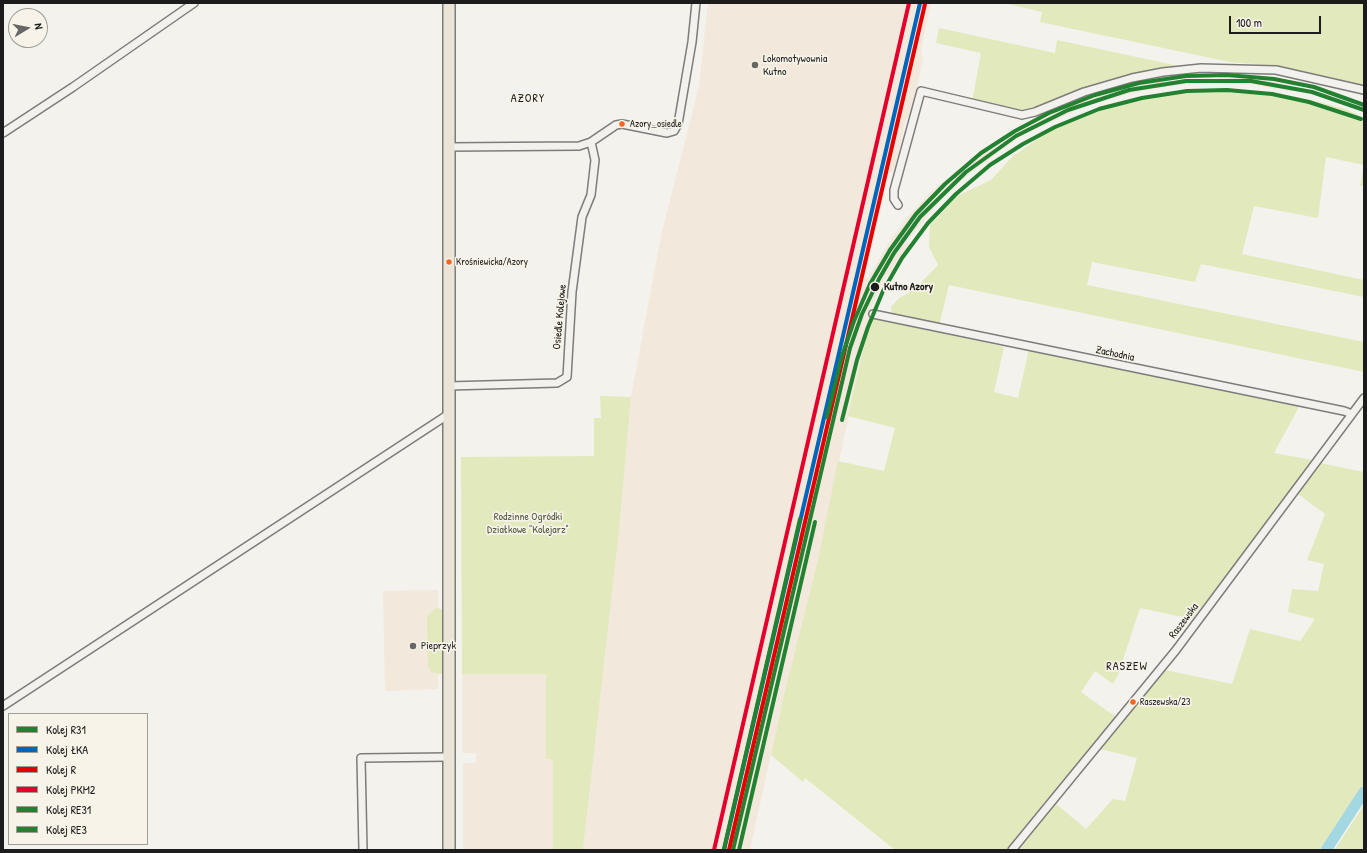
<!DOCTYPE html>
<html>
<head>
<meta charset="utf-8">
<style>
	body { margin:0 }
	#map { position:relative; width:1367px; height:853px; overflow:hidden; background:#f4f2ec; font-family:"Patrick Hand",sans-serif }
	canvas { display:block }
	.frame { position:absolute; inset:0; border:4px solid #1c1c1c; pointer-events:none }
	.legend { position:absolute; left:8px; top:713px; width:140px; height:132px; box-sizing:border-box; background:#f7f3e8; border:1px solid #9f9d96; margin:0; padding:5px 7px; list-style:none; font-size:12px; color:#1c1c1c }
	.legend li { display:flex; align-items:center; gap:8px; height:20px }
	.legend b { width:20px; border:1px solid #9f9d96 }
	.north { position:absolute; left:8px; top:8px; width:40px; height:40px; box-sizing:border-box; background:#f7f3e8; border:1px solid #9f9d96; border-radius:50%; rotate:80deg; font-size:11px; font-weight:700; line-height:16px; text-align:center; color:#1c1c1c }
	.north::after { content:''; display:block; margin:auto; width:14px; height:18px; background:#686765; clip-path:polygon(50% 0,100% 100%,50% 72%,0 100%) }
	.scale { position:absolute; left:1229px; top:16px; width:92px; height:18px; box-sizing:border-box; border:2px solid #1c1c1c; border-top:0; padding-left:5px; font-size:12px; line-height:14px; white-space:nowrap; color:#1c1c1c; -webkit-text-stroke:3px #f7f3e8; paint-order:stroke }
</style>
</head>
<body>
<div id="map">
<canvas width="1367" height="853"></canvas>
<div class="frame"></div>
<ul class="legend">
<li><b style="height:5px;background:#238132"></b>Kolej R31</li>
<li><b style="height:5px;background:#0065bd"></b>Kolej ŁKA</li>
<li><b style="height:5px;background:#e50000"></b>Kolej R</li>
<li><b style="height:5px;background:#e4002b"></b>Kolej PKM2</li>
<li><b style="height:5px;background:#238132"></b>Kolej RE31</li>
<li><b style="height:5px;background:#238132"></b>Kolej RE3</li>
</ul>
<div class="north">N</div>
<div class="scale">100 m</div>
</div>
<script>
const g = document.querySelector('canvas').getContext('2d');
g.lineJoin = 'round';
function paint(path, color) { g.fillStyle = color; g.fill(path, 'evenodd'); }
const shape = rows => new Path2D(rows.map(r => 'M' + r).join(''));
function stroke(path, color, width, dash) { g.strokeStyle = color; g.lineWidth = width; g.lineCap = dash ? 'butt' : 'round'; g.setLineDash(dash || []); g.stroke(path); }
function drawText(font, color, halo, rows, align = 'center') {
  g.font = font + ' "Patrick Hand",sans-serif'; g.lineWidth = 3.5; g.setLineDash([]); g.textBaseline = 'middle'; g.strokeStyle = halo; g.fillStyle = color; for (const [text, x, y, turn = 0] of rows) {
    g.save(); g.translate(x, y); g.rotate((+turn || 0) * Math.PI / 180); g.textAlign = isNaN(turn) ? turn : align; if (halo) g.strokeText(text, 0, 0); g.fillText(text, 0, 0); g.restore();
  }
}
paint(shape([
	[708,3,931,3,921,50,923,61,910,117,906,119,894,172,889,173,865,277,868,278,892,237,910,214,931,192,963,166,1027,126,1057,112,1095,97,1131,87,1161,82,1230,78,1256,79,1296,85,1294,92,1256,85,1215,83,1182,85,1150,89,1097,102,1077,110,1021,136,969,174,940,201,906,242,910,245,890,275,887,274,868,314,871,316,860,363,818,560,791,675,783,699,750,850,583,850,619,531,631,397,661,236,699,86],
	[438,590,438,689,385,691,383,591],
	[462,674,546,674,546,759,553,760,553,850,463,850,463,763,476,763,476,753,462,753]
]), '#f2e8dc');
paint(shape([
	[1004,3,1364,3,1364,87,1322,76,1254,64,1230,62,1040,22,1042,12],
	[939,28,1055,53,1057,40,1179,66,1106,81,1072,92,1030,111,1018,113,972,102,981,53,936,43],
	[1221,90,1259,91,1303,98,1346,109,1364,118,1364,186,1360,186,1364,165,1326,157,1318,218,1254,206,1242,254,1364,280,1364,297,1201,264,1195,282,1092,262,1087,285,1364,342,1364,372,949,285,939,326,902,319,892,314,891,307,899,298,914,290,938,265,929,247,930,225,957,196,991,180,1012,157,1046,133,1101,106,1136,98,1181,91],
	[871,316,1004,347,994,392,1018,398,1029,349,1300,405,1274,453,1313,460,1288,499,1192,619,1140,608,1118,675,1113,684,1095,671,1081,692,1116,717,1094,748,1044,803,1006,850,895,850,805,778,803,782,771,755,783,699,818,560,838,461,884,471,895,428,848,416],
	[600,396,631,397,619,531,583,850,553,850,553,760,546,759,546,674,462,674,461,457,594,456,594,418,601,418],
	[1320,463,1364,472,1364,784,1319,850,1016,850,1055,803,1086,829,1113,799,1125,801,1137,758,1100,749,1165,670,1232,684,1250,629,1300,641,1315,619,1288,612,1292,589,1318,591,1324,564,1307,560,1325,514,1298,494],
	[436,608,441,609,444,614,443,673,440,674,432,672,428,666,427,616],
	[1364,805,1364,850,1334,850,1337,846]
]), '#e2eabd');
stroke(shape([
	[1326,850,1364,792]
]), '#a3d8e3', 11);
const minor = shape([
	[3,133,73,87,194,3],
	[449,147,579,146,591,142,616,125,622,124,667,133,674,131,678,124,692,42,696,3],
	[898,205,894,199,894,190,921,91,1022,115,1035,112,1084,92,1132,78,1163,72,1201,68,1276,70,1364,90],
	[873,314,1344,411,1352,414],
	[449,386,557,383,567,377,572,292,582,217,591,195,595,160,591,142],
	[3,706,449,414],
	[363,850,361,758,449,757],
	[1012,850,1176,650,1364,398]
]);
const primary = shape([
	[449,850,449,3]
]);
stroke(minor, '#7d7c7a', 10);
stroke(primary, '#7d7c7a', 14);
stroke(minor, '#f2f1ed', 7);
stroke(primary, '#e9e4d6', 11);
stroke(shape([
	[733,850,850,348,862,314,879,279,894,253,920,217,966,172,1016,136,1068,110,1129,90,1186,81,1251,81,1312,92,1364,110]
]), '#238132', 4);
stroke(shape([
	[724,850,920,3]
]), '#0065bd', 4);
stroke(shape([
	[729,850,925,4]
]), '#e50000', 4);
stroke(shape([
	[714,850,909,3]
]), '#e4002b', 4);
stroke(shape([
	[827,417,842,356,854,321,870,284,890,250,916,214,945,184,981,153,1015,131,1049,113,1095,95,1139,83,1186,76,1227,75,1274,79,1314,87,1364,105],
	[724,849,800,519]
]), '#238132', 4);
stroke(shape([
	[842,420,857,360,868,327,883,291,902,258,928,223,956,194,990,165,1023,144,1055,127,1099,109,1142,98,1187,91,1227,90,1272,94,1309,102,1361,119],
	[739,850,815,522]
]), '#238132', 4);
for (const [x, y, r, color] of [
	[755,65,4,"#686765"],
	[622,124,3.5,"#f26522"],
	[449,262,3.5,"#f26522"],
	[875,287,5,"#1c1c1c"],
	[413,646,4,"#686765"],
	[1133,702,3.5,"#f26522"]
]) { const dot = new Path2D(); dot.arc(x, y, r, 0, 2 * Math.PI); g.fillStyle = color; g.fill(dot); stroke(dot, '#f7f3e8', 1.5); }
drawText('10px', '#1c1c1c', '#f7f3e8', [
	["Azory_osiedle",630,124],
	["Krośniewicka/Azory",456,262],
	["Raszewska/23",1140,702]
], 'left');
drawText('11px', '#1c1c1c', '#f7f3e8', [
	["Lokomotywownia",763,59],
	["Kutno",763,72],
	["Pieprzyk",421,646]
], 'left');
drawText('bold 11px', '#1c1c1c', '#f7f3e8', [
	["Kutno Azory",884,287]
], 'left');
drawText('11px', '#1c1c1c', '#f7f3e8', [
	["Osiedle Kolejowe",560,317,-85],
	["Zachodnia",1115,354,12],
	["Raszewska",1184,621,-53]
]);
drawText('11px', '#535841', '#f7f3e8', [
	["Rodzinne Ogródki",528,517],
	["Działkowe \"Kolejarz\"",528,530]
]);
g.letterSpacing = '1px';
drawText('12px', '#1c1c1c', '#f7f3e8', [
	["AZORY",528,99],
	["RASZEW",1127,667]
]);
g.letterSpacing = '0px';
</script>
</body>
</html>
